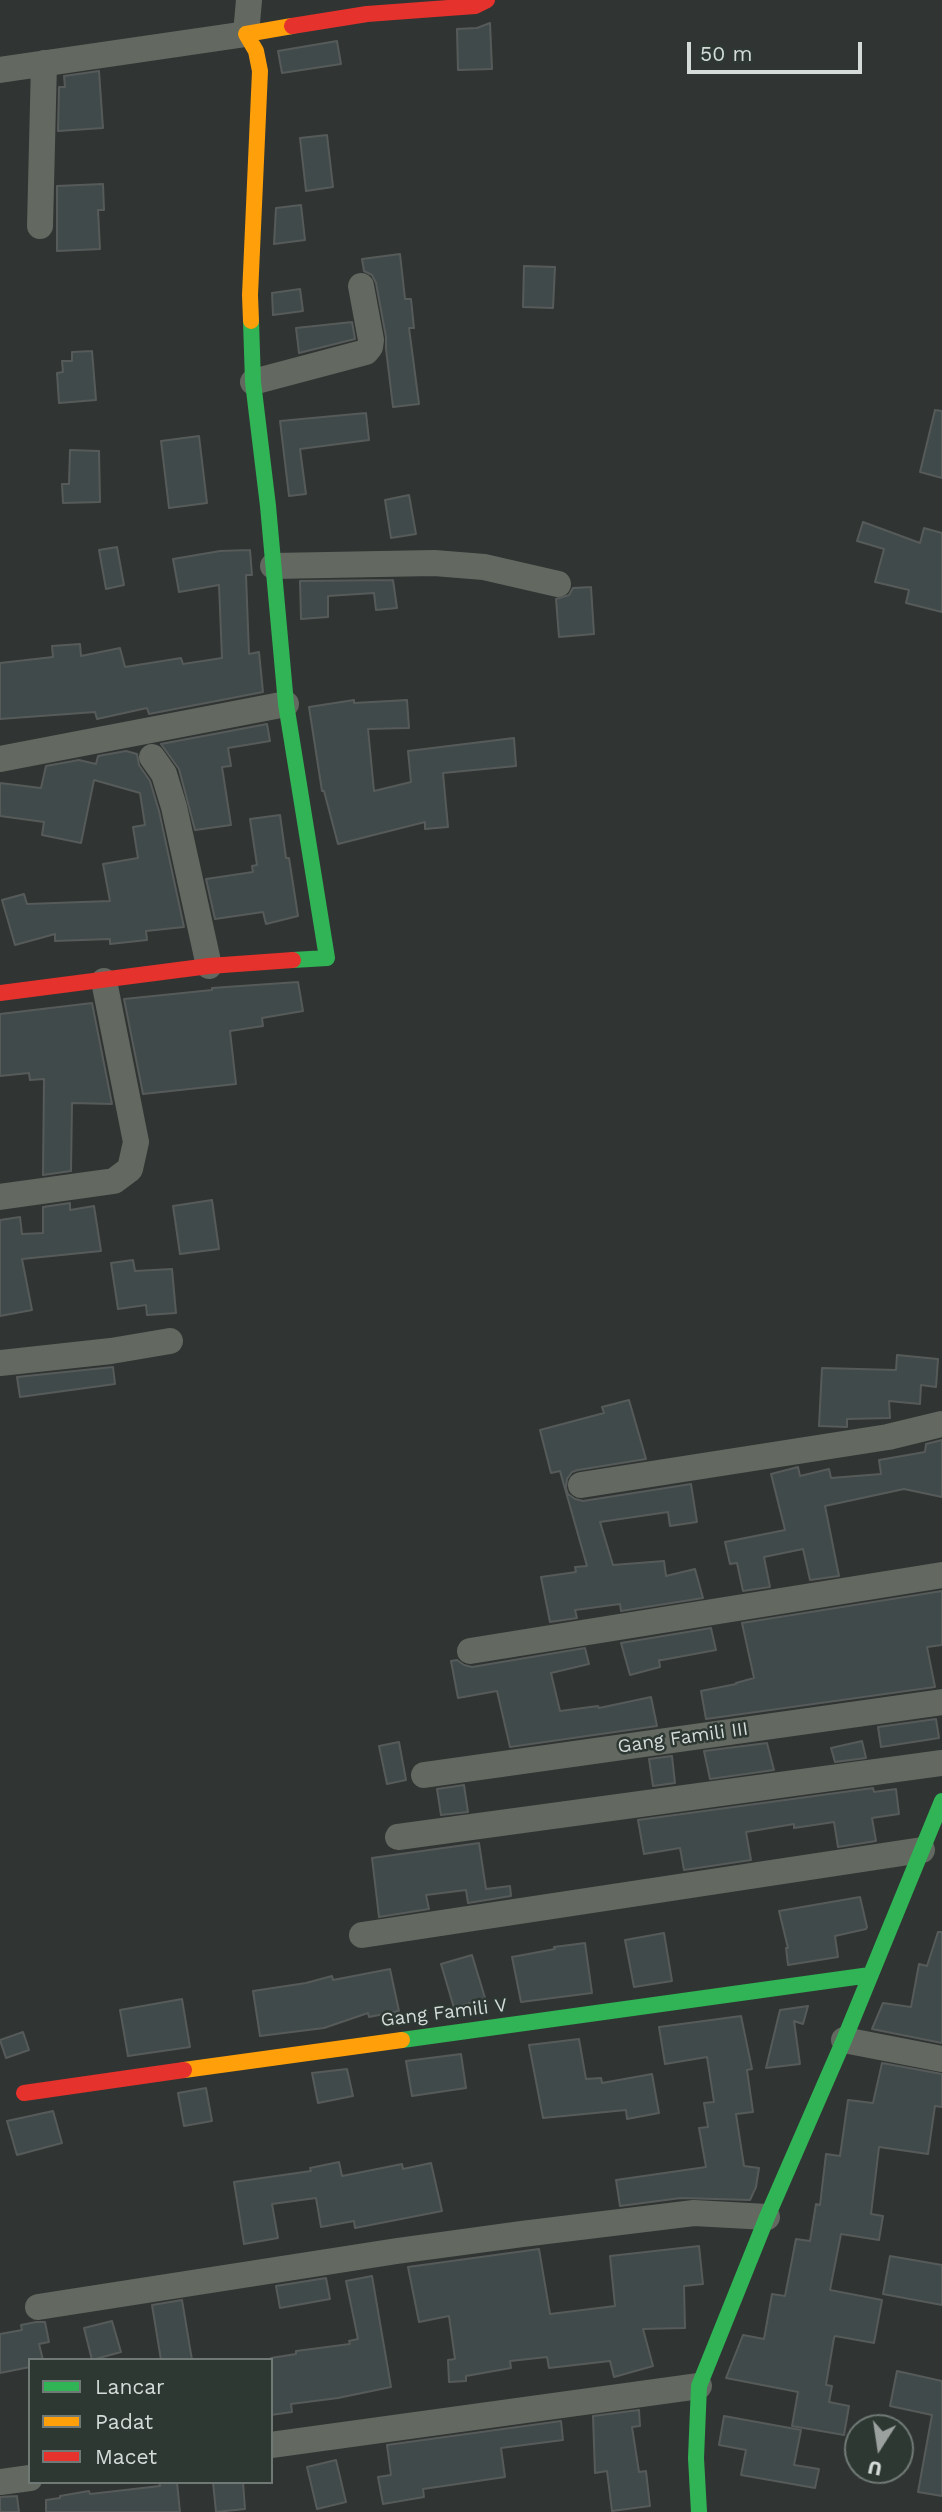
<!DOCTYPE html>
<html>
<head>
<meta charset="utf-8">
<style>
	body { margin:0 }
	#map { position:relative; width:942px; height:2512px; overflow:hidden; background:#303533; font-family:"Work Sans",sans-serif }
	canvas { display:block }
	.legend { position:absolute; left:28px; top:2358px; width:245px; height:126px; box-sizing:border-box; background:#2d3833; border:2px solid #707975; margin:0; padding:9px 12px; list-style:none; font-size:21px; color:#d4dbd8 }
	.legend li { display:flex; align-items:center; gap:14px; height:35px }
	.legend b { width:35px; border:2px solid #707975 }
	.north { position:absolute; left:844px; top:2414px; width:70px; height:70px; box-sizing:border-box; background:#2d3833; border:2px solid #707975; border-radius:50%; rotate:192deg; font-size:19px; font-weight:700; line-height:28px; text-align:center; color:#d4dbd8 }
	.north::after { content:''; display:block; margin:auto; width:24px; height:32px; background:#9ba19e; clip-path:polygon(50% 0,100% 100%,50% 72%,0 100%) }
	.scale { position:absolute; left:687px; top:42px; width:175px; height:32px; box-sizing:border-box; border:4px solid #d4dbd8; border-top:0; padding-left:9px; font-size:21px; line-height:24px; white-space:nowrap; color:#d4dbd8; -webkit-text-stroke:5px #2d3833; paint-order:stroke }
</style>
</head>
<body>
<div id="map">
<canvas width="942" height="2512"></canvas>
<ul class="legend">
<li><b style="height:9px;background:#30b455"></b>Lancar</li>
<li><b style="height:9px;background:#ff9f0a"></b>Padat</li>
<li><b style="height:9px;background:#e5322d"></b>Macet</li>
</ul>
<div class="north">U</div>
<div class="scale">50 m</div>
</div>
<script>
const g = document.querySelector('canvas').getContext('2d');
g.lineJoin = 'round';
function paint(path, color) { g.fillStyle = color; g.fill(path, 'evenodd'); }
const shape = rows => new Path2D(rows.map(r => 'M' + r).join(''));
function stroke(path, color, width, dash) { g.strokeStyle = color; g.lineWidth = width; g.lineCap = dash ? 'butt' : 'round'; g.setLineDash(dash || []); g.stroke(path); }
function drawText(font, color, halo, rows, align = 'center') {
  g.font = font + ' "Work Sans",sans-serif'; g.lineWidth = 5; g.setLineDash([]); g.textBaseline = 'middle'; g.strokeStyle = halo; g.fillStyle = color; for (const [text, x, y, turn = 0] of rows) {
    g.save(); g.translate(x, y); g.rotate((+turn || 0) * Math.PI / 180); g.textAlign = isNaN(turn) ? turn : align; if (halo) g.strokeText(text, 0, 0); g.fillText(text, 0, 0); g.restore();
  }
}
const building = shape([
	[490,23,492,69,458,70,457,29,477,28,490,23],
	[337,41,341,64,282,73,278,51,337,41],
	[99,71,103,128,58,131,59,87,65,87,64,76,99,71],
	[327,135,333,187,306,191,300,138,327,135],
	[103,184,104,210,98,210,100,249,57,251,57,186,103,184],
	[301,205,305,240,274,244,276,208,301,205],
	[400,254,405,299,411,299,414,328,409,328,419,404,393,407,386,349,386,337,376,283,372,275,364,271,362,259,400,254],
	[524,266,555,267,553,308,523,307,524,266],
	[300,289,303,311,273,315,272,293,300,289],
	[352,322,355,339,299,353,296,328,352,322],
	[92,351,96,400,59,403,57,373,63,372,62,361,72,361,72,352,92,351],
	[935,410,942,411,942,478,920,472,935,410],
	[366,413,369,440,300,449,306,494,289,496,280,421,366,413],
	[199,436,207,503,169,508,161,441,199,436],
	[70,450,99,451,100,502,63,503,62,484,69,484,70,450],
	[409,495,416,534,391,538,385,500,409,495],
	[863,522,920,543,924,528,942,533,942,612,906,603,909,590,875,582,884,549,857,541,863,522],
	[117,547,124,585,106,589,99,550,117,547],
	[250,550,252,575,246,575,249,654,259,652,263,692,149,714,147,708,97,719,95,712,0,719,0,663,53,657,52,646,80,644,81,656,120,648,125,667,181,658,183,664,222,658,219,585,179,592,173,559,220,551,250,550],
	[393,580,397,608,376,610,374,593,328,596,328,617,301,619,300,581,393,580],
	[591,587,594,634,559,637,556,599,569,595,573,588,591,587],
	[354,700,354,703,407,700,409,728,368,729,374,791,411,782,408,751,514,738,516,766,443,773,448,827,425,829,425,822,338,844,324,791,322,791,309,707,354,700],
	[267,724,270,741,228,748,231,766,222,767,231,825,195,830,179,769,161,744,267,724],
	[126,751,137,754,139,765,150,781,159,811,184,927,146,931,147,940,110,944,110,939,55,941,55,934,15,945,2,900,24,894,27,904,110,901,103,864,138,858,133,827,145,825,140,793,94,780,81,843,42,835,44,822,0,816,0,783,41,788,46,766,79,760,96,764,98,756,126,751],
	[280,815,286,858,289,858,298,916,266,924,263,912,215,919,206,879,253,872,252,866,257,865,250,819,280,815],
	[298,982,303,1011,262,1018,263,1026,230,1031,236,1084,143,1094,124,999,212,990,212,988,298,982],
	[92,1003,112,1104,72,1103,71,1171,43,1175,44,1079,30,1080,29,1073,0,1076,0,1014,92,1003],
	[212,1200,219,1249,180,1254,173,1206,212,1200],
	[70,1203,70,1210,94,1206,101,1251,22,1259,32,1310,0,1316,0,1220,20,1217,22,1234,43,1233,43,1207,70,1203],
	[133,1260,135,1271,172,1269,176,1313,147,1315,146,1305,118,1309,111,1263,133,1260],
	[897,1355,938,1359,936,1387,921,1385,920,1404,889,1401,890,1418,847,1419,847,1427,819,1426,822,1368,896,1370,897,1355],
	[113,1367,115,1384,20,1397,17,1377,113,1367],
	[629,1400,646,1459,578,1470,572,1472,567,1479,566,1488,568,1494,575,1499,583,1501,691,1484,697,1522,670,1526,668,1512,600,1522,613,1565,664,1561,666,1576,695,1569,703,1598,621,1611,620,1604,575,1610,577,1618,550,1622,541,1577,576,1572,575,1567,587,1566,560,1471,551,1473,540,1430,604,1413,602,1407,629,1400],
	[942,1440,942,1497,904,1489,825,1506,839,1576,810,1580,803,1549,764,1557,770,1587,743,1591,737,1563,730,1564,725,1542,785,1530,771,1474,798,1467,800,1476,829,1469,831,1478,881,1474,879,1460,925,1452,926,1444,942,1440],
	[942,1591,942,1645,927,1647,935,1687,706,1719,701,1691,736,1684,736,1683,754,1678,742,1623,942,1591],
	[711,1628,716,1650,662,1660,659,1660,660,1667,630,1675,621,1643,711,1628],
	[585,1648,589,1664,551,1673,560,1711,598,1706,599,1708,651,1697,657,1726,510,1747,497,1691,458,1698,451,1661,457,1660,464,1665,472,1667,585,1648],
	[936,1719,939,1738,881,1747,878,1727,936,1719],
	[862,1741,866,1758,835,1762,831,1748,862,1741],
	[399,1742,406,1780,387,1784,379,1746,399,1742],
	[767,1743,774,1770,710,1779,704,1751,767,1743],
	[672,1756,675,1783,653,1786,649,1759,672,1756],
	[464,1785,468,1812,441,1815,437,1789,464,1785],
	[873,1788,874,1792,896,1789,899,1814,872,1818,876,1841,838,1847,834,1822,794,1828,794,1824,746,1832,751,1860,684,1870,680,1848,644,1854,638,1820,873,1788],
	[479,1843,486,1889,510,1886,511,1896,468,1903,466,1890,426,1895,429,1909,379,1917,372,1858,479,1843],
	[860,1897,867,1927,866,1929,835,1936,838,1957,788,1965,786,1948,788,1948,779,1911,860,1897],
	[938,1932,942,1932,942,2043,872,2029,883,2003,911,2007,919,1964,927,1966,938,1932],
	[664,1933,672,1981,634,1987,625,1940,664,1933],
	[585,1943,592,1993,521,2002,512,1957,555,1949,554,1947,585,1943],
	[472,1955,485,1998,454,2008,441,1964,472,1955],
	[390,1969,399,2011,369,2017,368,2013,324,2028,260,2036,253,1991,306,1983,332,1976,333,1980,390,1969],
	[182,1999,190,2047,128,2056,120,2010,182,1999],
	[808,2006,803,2024,794,2021,800,2064,766,2068,780,2010,808,2006],
	[741,2016,752,2069,747,2070,753,2112,736,2114,744,2166,759,2168,756,2187,750,2200,681,2198,620,2206,616,2180,706,2167,699,2128,708,2127,704,2103,714,2102,707,2057,665,2064,659,2027,741,2016],
	[23,2032,29,2050,6,2058,0,2040,23,2032],
	[579,2039,586,2079,601,2078,602,2083,652,2074,659,2113,627,2119,626,2110,543,2118,529,2045,579,2039],
	[461,2054,466,2088,412,2096,406,2061,461,2054],
	[882,2063,942,2074,942,2107,935,2106,928,2154,879,2147,871,2214,883,2216,879,2240,841,2234,830,2290,882,2300,874,2343,835,2336,834,2338,826,2385,832,2386,829,2402,849,2406,844,2435,792,2426,798,2392,726,2378,743,2335,764,2339,772,2294,785,2296,796,2239,810,2241,816,2204,820,2205,826,2154,840,2156,848,2100,873,2103,882,2063],
	[347,2069,353,2096,318,2103,312,2073,347,2069],
	[206,2088,212,2121,184,2126,178,2093,206,2088],
	[53,2111,62,2143,17,2155,7,2121,53,2111],
	[339,2162,342,2176,402,2164,403,2169,431,2163,442,2211,355,2228,354,2221,321,2227,316,2198,272,2204,278,2238,244,2244,234,2182,311,2171,310,2168,339,2162],
	[699,2246,703,2284,684,2286,685,2328,643,2329,653,2366,614,2377,610,2361,549,2368,547,2357,510,2361,511,2368,466,2376,466,2381,449,2382,448,2360,455,2359,449,2316,419,2322,408,2267,539,2249,550,2314,615,2306,610,2256,699,2246],
	[890,2256,942,2265,942,2305,883,2294,890,2256],
	[372,2276,391,2387,338,2398,291,2404,292,2412,271,2415,271,2358,296,2354,296,2351,350,2344,349,2341,358,2339,346,2281,372,2276],
	[326,2278,330,2299,280,2308,276,2286,326,2278],
	[182,2300,192,2360,161,2360,152,2305,182,2300],
	[112,2321,121,2352,92,2360,84,2328,112,2321],
	[36,2322,45,2322,49,2342,39,2344,43,2360,30,2360,30,2367,0,2373,0,2334,22,2330,21,2325,36,2322],
	[897,2371,942,2381,942,2496,918,2492,932,2415,890,2406,897,2371],
	[639,2410,640,2426,632,2427,639,2472,646,2471,650,2506,612,2511,607,2471,595,2473,593,2416,639,2410],
	[724,2416,801,2430,794,2465,819,2469,815,2488,741,2475,746,2450,719,2445,724,2416],
	[561,2421,563,2440,501,2448,505,2477,423,2489,424,2497,383,2504,378,2477,391,2475,387,2445,561,2421],
	[336,2460,346,2502,317,2509,307,2467,336,2460],
	[159,2482,177,2482,180,2512,46,2512,46,2500,60,2498,60,2496,89,2491,90,2494,160,2486,159,2482],
	[213,2482,243,2482,245,2509,216,2512,213,2482],
	[17,2496,19,2512,0,2512,0,2497,17,2496]
]);
paint(building, '#404a4a');
stroke(building, '#565b5a', 2);
stroke(shape([
	[0,70,246,34,249,0],
	[40,226,44,63],
	[253,382,366,352,370,347,371,340,361,286],
	[273,566,434,563,484,567,558,584],
	[152,757,164,774,174,807,209,966],
	[0,759,286,704],
	[0,1197,114,1181,130,1169,136,1142,104,981],
	[0,1363,111,1351,170,1341],
	[581,1485,888,1437,942,1424],
	[470,1651,942,1575],
	[424,1775,942,1702],
	[398,1837,942,1763],
	[362,1935,922,1850],
	[844,2040,942,2059],
	[38,2307,397,2251,522,2234,694,2213,767,2217],
	[271,2445,699,2386],
	[0,2482,30,2478]
]), '#636861', 26);
stroke(shape([
	[251,321,253,382,268,506,286,704,327,958,293,960],
	[402,2040,870,1975],
	[699,2512,696,2458,699,2386,767,2217,844,2040,942,1801]
]), '#30b455', 16);
stroke(shape([
	[251,321,250,295,260,71,256,51,246,34,292,26],
	[184,2070,402,2040]
]), '#ff9f0a', 16);
stroke(shape([
	[292,26,367,14,475,6,487,0],
	[0,993,209,966,293,960],
	[24,2093,184,2070]
]), '#e5322d', 16);
drawText('19px', '#d4dbd8', '#2d3833', [
	["Gang Famili III",683,1738,-8],
	["Gang Famili V",444,2013,-7]
]);
</script>
</body>
</html>
